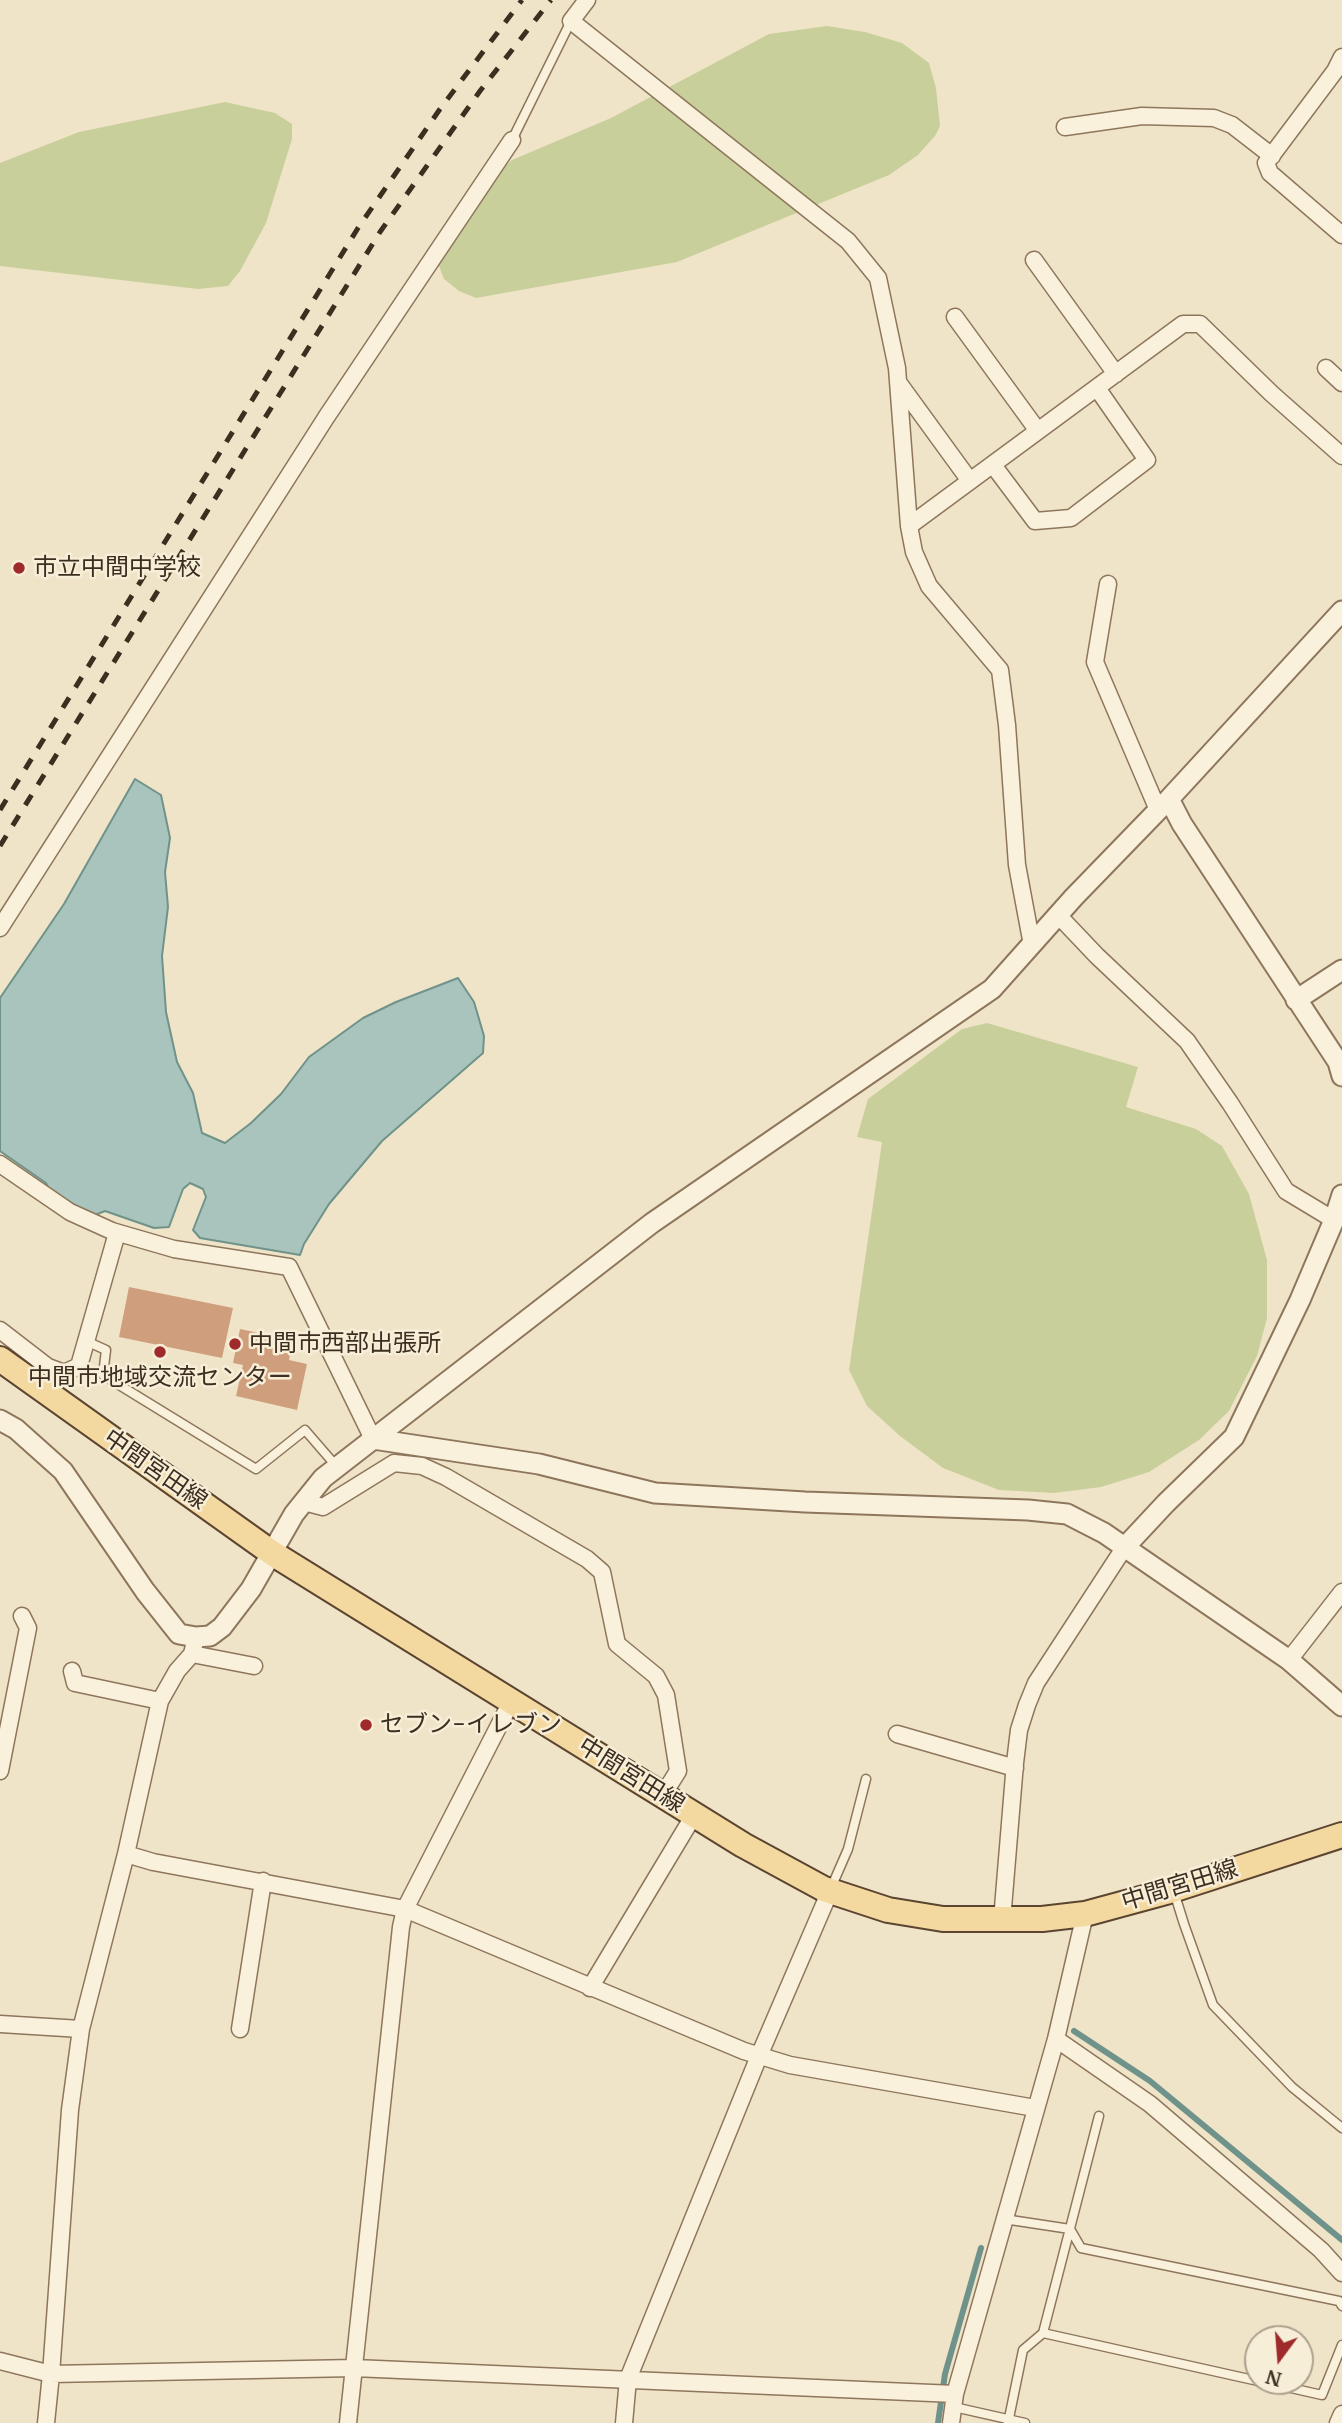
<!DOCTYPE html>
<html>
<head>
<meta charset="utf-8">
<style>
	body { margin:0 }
	#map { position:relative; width:1342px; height:2423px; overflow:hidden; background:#f0e4c8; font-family:Merriweather,serif }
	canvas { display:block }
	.north { position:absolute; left:1244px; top:2325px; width:70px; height:70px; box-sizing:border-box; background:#f7eed8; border:2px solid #ada18e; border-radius:50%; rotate:196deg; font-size:19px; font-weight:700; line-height:28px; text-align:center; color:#3d2e20 }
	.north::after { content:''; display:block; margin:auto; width:24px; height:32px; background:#9e2a2b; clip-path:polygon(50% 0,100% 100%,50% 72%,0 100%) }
</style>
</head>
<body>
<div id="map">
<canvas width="1342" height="2423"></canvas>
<div class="north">N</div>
</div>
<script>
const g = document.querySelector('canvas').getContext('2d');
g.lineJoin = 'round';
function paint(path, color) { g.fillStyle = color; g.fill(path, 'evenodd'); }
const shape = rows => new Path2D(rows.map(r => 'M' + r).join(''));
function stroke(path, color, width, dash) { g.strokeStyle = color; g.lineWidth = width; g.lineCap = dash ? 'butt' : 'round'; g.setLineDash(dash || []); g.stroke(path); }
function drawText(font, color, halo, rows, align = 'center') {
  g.font = font + ' Merriweather,"Noto Sans JP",serif'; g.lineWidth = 5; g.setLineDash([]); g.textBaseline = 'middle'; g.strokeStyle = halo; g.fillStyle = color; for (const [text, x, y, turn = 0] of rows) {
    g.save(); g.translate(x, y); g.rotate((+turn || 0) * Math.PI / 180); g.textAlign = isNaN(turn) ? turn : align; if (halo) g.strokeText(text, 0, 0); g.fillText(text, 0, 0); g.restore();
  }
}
paint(shape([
	[827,26,865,32,902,43,929,63,936,88,940,126,935,136,918,155,889,175,677,262,476,298,459,291,444,279,437,261,471,197,512,160,611,118,769,34],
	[225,102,275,113,292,124,292,139,266,223,240,271,228,286,198,289,0,266,0,163,79,132],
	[987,1023,1138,1067,1126,1107,1196,1129,1222,1146,1249,1194,1267,1260,1267,1318,1257,1356,1229,1411,1199,1440,1149,1472,1101,1487,1054,1493,999,1490,943,1468,900,1436,867,1406,849,1370,882,1142,857,1137,868,1099,962,1029]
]), '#c9cf9b');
const water = shape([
	[135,779,161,795,170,838,165,872,168,907,162,956,166,1012,177,1062,193,1093,202,1133,225,1143,251,1123,281,1094,309,1057,363,1018,396,1002,458,978,474,1002,484,1036,483,1053,382,1141,329,1204,304,1244,300,1255,200,1238,193,1230,206,1197,203,1189,190,1183,183,1189,169,1227,154,1228,105,1211,95,1215,73,1208,51,1194,46,1183,0,1151,0,998,64,904,135,779]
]);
paint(water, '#a9c4bc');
stroke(water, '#6f938a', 2);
stroke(shape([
	[1074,2031,1150,2081,1342,2240],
	[938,2423,945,2374,981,2248]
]), '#6f938a', 6);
paint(shape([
	[129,1287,233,1308,222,1358,119,1337],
	[240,1329,293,1340,289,1360,307,1364,297,1410,236,1396,243,1365,233,1363]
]), '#cf9f7d');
const service = shape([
	[512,140,571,21],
	[86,1341,106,1350,103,1375,256,1469,305,1430,337,1467],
	[831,1888,848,1849,866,1779],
	[1174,1892,1184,1924,1213,2005,1292,2087,1342,2128],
	[1004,2219,1070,2229,1081,2248,1339,2301,1342,2306],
	[1043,2333,1258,2381],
	[1260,2381,1322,2395,1342,2345],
	[954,2407,1025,2423],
	[1008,2423,1023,2350,1043,2333,1099,2116]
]);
const minor = shape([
	[587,0,571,21,848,241,878,278,897,368,909,526,914,552,929,586,1000,670,1007,725,1017,865,1032,945],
	[1342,57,1335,71,1266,163,1270,173,1342,235],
	[1065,127,1142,116,1214,118,1232,125,1272,156],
	[1034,260,1116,374],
	[955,317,1038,431],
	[1326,368,1342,383],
	[898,382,970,481],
	[993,465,1035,521,1071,518,1147,460,1097,388],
	[909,526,1183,324,1200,324,1272,394,1342,456],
	[1108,584,1095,662,1158,810],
	[1058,915,1097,956,1187,1041,1230,1103,1286,1191,1334,1220],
	[0,928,327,416,512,140],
	[0,1164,70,1212,112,1231,174,1249,289,1267,373,1439],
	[0,1330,48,1367,64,1373,79,1366,117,1233],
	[304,1502,323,1507,394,1463,422,1466,446,1477,587,1559,602,1572,617,1644,656,1676,666,1695,678,1771,663,1795],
	[192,1654,254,1666],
	[1289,1660,1342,1592],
	[72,1671,75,1683,160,1701],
	[897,1734,1015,1768],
	[0,1771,28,1628,22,1616],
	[126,1854,153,1862,405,1909,744,2051,790,2065,1035,2108],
	[1002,1920,1015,1763,1019,1730,1027,1705,1036,1683,1124,1548],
	[590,1988,694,1815],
	[0,2024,81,2029],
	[240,2029,263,1881],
	[1056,2039,1150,2104,1321,2250,1342,2273],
	[0,2361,51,2374,354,2368,955,2394],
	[46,2423,51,2374,70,2110,81,2029,126,1854,160,1701,177,1671,192,1654,196,1637],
	[348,2423,401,1927,405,1909,511,1702],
	[624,2423,628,2379,759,2056,830,1891],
	[951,2423,955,2394,1056,2039,1085,1914],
	[1338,2423,1342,2414]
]);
const tertiary = shape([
	[1169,799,1182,824,1338,1062,1342,1076],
	[1296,1000,1342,970],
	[0,1420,16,1429,63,1471,145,1591,179,1634,196,1637,210,1636,222,1627,251,1589,294,1514,323,1478,652,1223,992,989,1074,897,1169,799,1342,611],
	[373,1439,539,1464,655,1493,805,1502,1028,1510,1067,1514,1104,1533,1289,1660,1342,1706],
	[1124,1548,1166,1503,1234,1437,1300,1300,1334,1220,1342,1195]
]);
const primary = shape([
	[0,1359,272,1553,743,1845,824,1889,888,1910,943,1919,1042,1919,1085,1914,1166,1892,1342,1835]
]);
stroke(service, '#8d765c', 11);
stroke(minor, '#8d765c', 19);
stroke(tertiary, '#8d765c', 23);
stroke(primary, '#5b4430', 28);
stroke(service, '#faf1dc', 8);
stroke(minor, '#faf1dc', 16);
stroke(tertiary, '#faf1dc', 19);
stroke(primary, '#f3d9a0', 24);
stroke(shape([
	[0,810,358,228,440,109,522,0],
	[0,846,380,232,480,91,551,0]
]), '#3d2e20', 5, [12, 12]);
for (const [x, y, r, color] of [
	[19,568,7,"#9e2a2b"],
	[235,1344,7,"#9e2a2b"],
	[160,1352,7,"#9e2a2b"],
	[366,1725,7,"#9e2a2b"]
]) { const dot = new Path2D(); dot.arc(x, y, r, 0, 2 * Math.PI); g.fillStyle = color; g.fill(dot); stroke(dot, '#f7eed8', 2.5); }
drawText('24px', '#3d2e20', '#f7eed8', [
	["市立中間中学校",33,568],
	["中間市西部出張所",249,1344],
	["中間市地域交流センター",160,1378,"center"],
	["セブン-イレブン",380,1725]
], 'left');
drawText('24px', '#3d2e20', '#f7eed8', [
	["中間宮田線",155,1470,35],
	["中間宮田線",631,1776,32],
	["中間宮田線",1180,1886,-17]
]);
</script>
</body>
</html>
